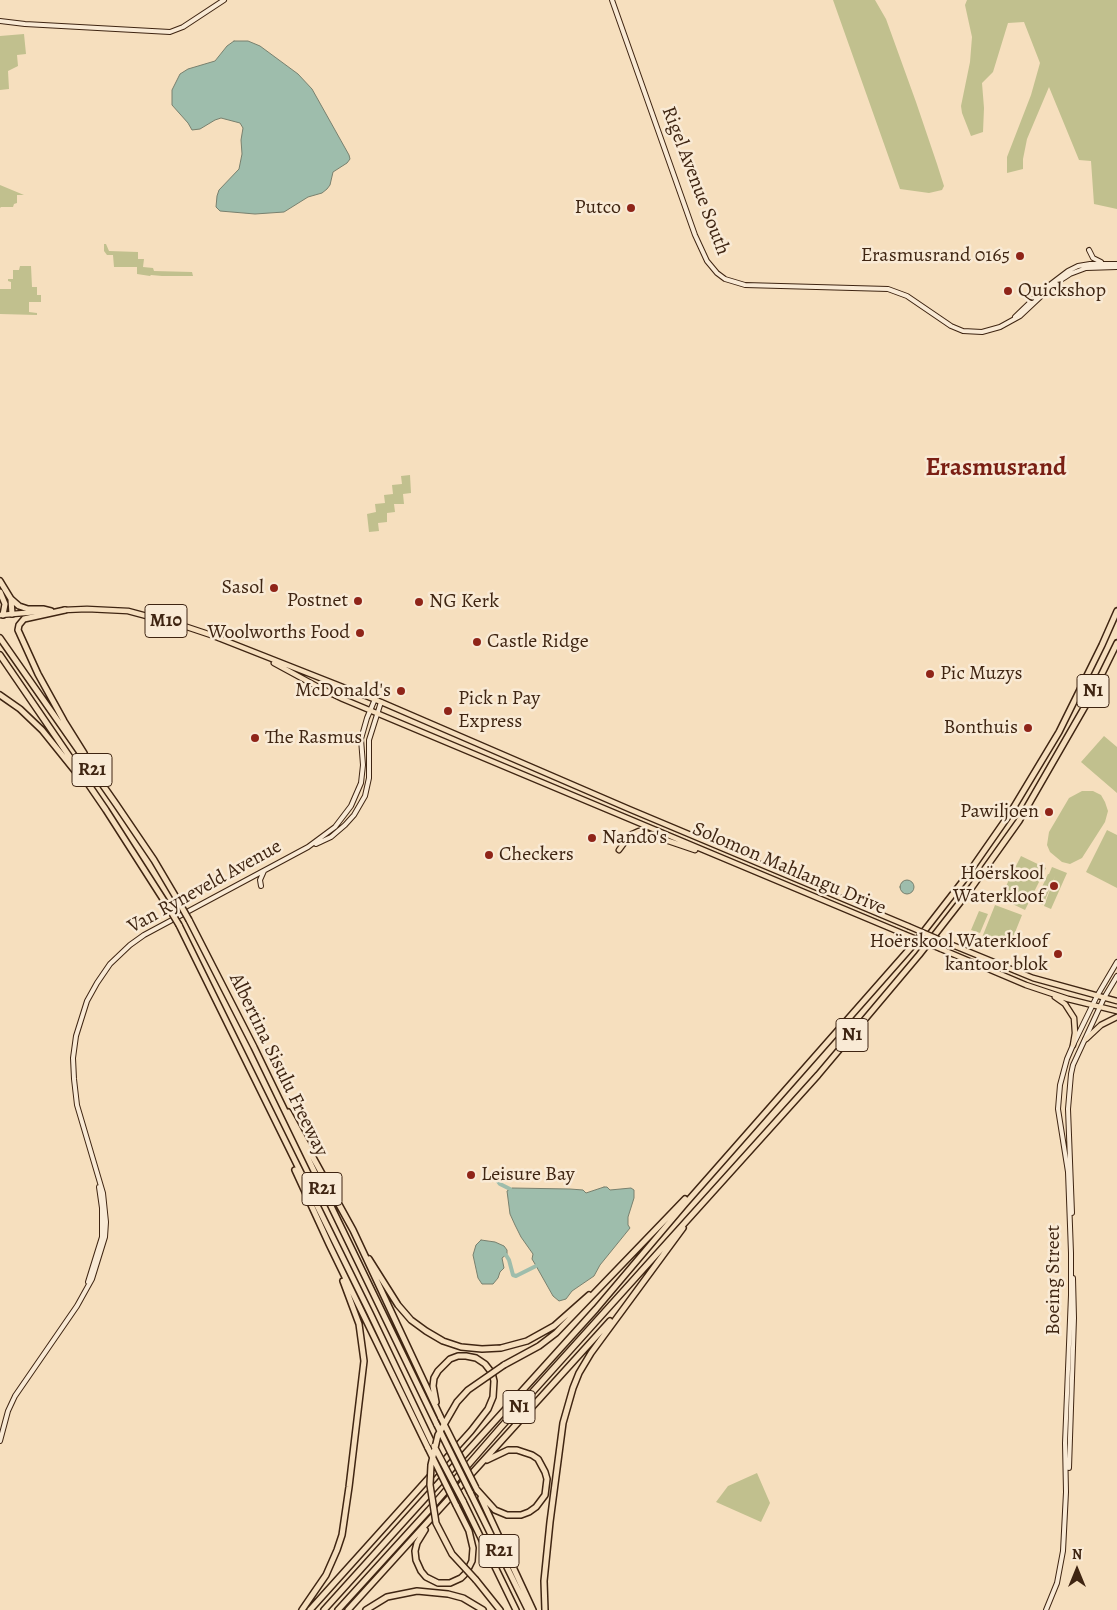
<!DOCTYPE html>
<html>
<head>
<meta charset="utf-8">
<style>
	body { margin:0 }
	#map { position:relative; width:1117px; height:1610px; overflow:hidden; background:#f6dfbe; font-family:Alegreya,serif }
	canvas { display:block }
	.north { position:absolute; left:1052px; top:1545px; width:50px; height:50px; -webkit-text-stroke:4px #f9ead5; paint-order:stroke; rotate:0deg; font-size:14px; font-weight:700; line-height:20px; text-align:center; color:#3f2512 }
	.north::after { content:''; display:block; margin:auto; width:18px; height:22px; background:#3f2512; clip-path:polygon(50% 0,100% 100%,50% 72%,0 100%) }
</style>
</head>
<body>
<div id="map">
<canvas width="1117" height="1610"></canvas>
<div class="north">N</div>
</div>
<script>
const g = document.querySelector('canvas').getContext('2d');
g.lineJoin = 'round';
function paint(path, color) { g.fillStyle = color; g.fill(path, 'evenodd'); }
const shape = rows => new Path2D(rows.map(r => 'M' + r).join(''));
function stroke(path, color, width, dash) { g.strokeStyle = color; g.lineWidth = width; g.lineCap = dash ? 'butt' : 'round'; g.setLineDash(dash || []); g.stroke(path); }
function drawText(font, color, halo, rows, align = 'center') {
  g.font = font + ' Alegreya,serif'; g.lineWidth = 5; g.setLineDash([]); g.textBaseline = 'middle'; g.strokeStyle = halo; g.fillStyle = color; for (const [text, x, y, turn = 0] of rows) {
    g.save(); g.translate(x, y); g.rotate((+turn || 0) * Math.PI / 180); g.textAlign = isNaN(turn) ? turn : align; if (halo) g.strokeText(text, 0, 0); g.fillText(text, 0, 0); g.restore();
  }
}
paint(shape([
	[833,0,875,0,886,19,916,102,937,164,944,186,942,190,929,193,900,189],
	[967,0,1117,0,1117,209,1094,204,1091,161,1079,160,1049,87,1027,139,1023,159,1023,169,1007,173,1007,157,1031,95,1040,63,1024,22,1008,23,993,72,982,83,984,108,983,132,971,136,962,113,961,106,970,62,972,37,965,5],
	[24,34,26,54,17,55,18,66,8,71,9,89,0,90,0,36],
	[0,185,24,195,17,195,17,203,14,204,13,207,1,207,0,208],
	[104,244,106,244,109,251,138,252,138,259,144,259,143,267,153,268,154,271,192,272,193,276,162,276,151,275,150,276,137,274,137,267,114,267,113,255,107,255,104,251],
	[20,266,31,266,32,287,37,287,37,295,41,295,41,302,29,302,29,312,37,313,37,315,0,314,0,289,11,289,11,282,8,281,8,279,13,279,13,270,19,270],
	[410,475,411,493,403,494,404,504,394,504,395,512,387,513,387,522,378,523,379,531,369,532,367,514,376,512,375,504,385,503,384,495,393,494,392,485,402,484,401,476],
	[1104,736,1117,747,1117,793,1081,762],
	[1082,791,1093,791,1101,795,1105,802,1108,811,1105,822,1082,858,1070,864,1062,862,1050,852,1047,845,1049,832,1069,798],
	[1107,830,1117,835,1117,888,1086,872],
	[1021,856,1046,868,1025,910,1000,898],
	[1052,867,1067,873,1051,909,1044,906,1055,876,1043,905,1035,902,1048,874,1049,874],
	[995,905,1022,915,1008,950,981,940],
	[979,911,988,914,980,933,971,930],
	[757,1473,770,1503,761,1522,716,1502,728,1486]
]), '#c1c08e');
const water = shape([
	[234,41,248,41,260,46,298,74,312,89,349,155,350,159,347,163,333,172,330,185,327,189,322,193,308,197,284,212,255,214,220,211,216,207,217,196,219,190,239,169,242,154,241,140,243,128,240,123,221,118,215,120,200,129,192,130,188,123,172,105,172,90,180,74,188,69,215,61,227,46,234,41],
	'900 887a7 7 0 1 1 14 0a7 7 0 1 1-14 0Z',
	[604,1187,607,1187,610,1190,631,1188,634,1190,634,1198,628,1217,628,1225,630,1228,600,1265,594,1276,572,1291,566,1299,559,1301,553,1296,535,1264,532,1259,533,1254,521,1237,515,1225,510,1214,507,1191,512,1188,570,1189,583,1190,586,1193,604,1187],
	[481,1240,495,1242,504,1246,507,1250,507,1254,502,1258,504,1268,500,1272,498,1278,493,1284,482,1284,478,1278,473,1255,476,1245,481,1240]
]);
paint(water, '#9ebdac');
stroke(water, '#78806e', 1);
stroke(shape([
	[497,1180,500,1184,510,1189],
	[506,1255,509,1260,513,1275,516,1276,536,1266]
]), '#9ebdac', 4);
const secondary = shape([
	[612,0,695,235,707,261,717,273,725,279,745,285,888,289,907,296,951,326,963,331,982,332,1000,327,1020,316,1053,285,1070,274,1086,268,1117,267],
	[0,21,25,24,170,32,183,27,224,0],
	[1089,250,1093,258,1101,262],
	[1015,317,1043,290,1068,271,1078,266,1090,264,1117,264],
	[316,844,331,837,345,825,354,815,365,796,369,778,369,740,381,702],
	[261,886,260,880,264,871],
	[1072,1213,1068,1109,1071,1074,1073,1065,1104,998,1117,976],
	[88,1282,102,1237,102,1208,99,1187],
	[0,1441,8,1411,15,1396,77,1306,92,1279,105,1237,106,1222,103,1193,77,1105,74,1079,73,1058,76,1036,87,1001,97,983,110,964,130,945,144,935,308,847,335,827,351,806,361,783,363,765,361,739,367,718,375,699],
	[1069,1468,1074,1318,1073,1278],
	[1046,1610,1057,1583,1063,1551,1066,1492,1065,1443,1071,1295,1071,1253,1068,1172,1058,1109,1060,1085,1067,1059,1073,1045,1097,996,1117,962]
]);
const primary = shape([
	[64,610,87,609,128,611,184,626,211,635,381,702,629,809,908,926],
	[0,615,49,611],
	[274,663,320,688,343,699,904,934],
	[619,850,630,835,639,831,695,850],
	[945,942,1033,978,1117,1001],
	[941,949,1026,985,1068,999,1117,1011],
	[1055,997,1065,1004,1074,1018,1075,1033,1073,1045],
	[1086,1039,1101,1025,1117,1017]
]);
const highway = shape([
	[0,581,11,599,19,606,28,609,43,609,51,611],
	[0,592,5,604,3,615],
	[11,599,12,614],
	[65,610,24,619,19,625,18,630,38,674,64,721,84,753],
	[0,638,116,804,154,860,180,904],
	[0,655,106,810,170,910],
	[0,695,20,709,42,730,79,776],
	[189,920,254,1047,437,1425],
	[179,925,370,1313,432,1443],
	[288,1112,353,1230,441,1418],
	[295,1170,329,1244,428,1448],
	[369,1259,398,1305,411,1320,426,1331,443,1341,461,1347,482,1349,501,1348,527,1341,554,1326,589,1295],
	[504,1365,539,1346,556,1333,685,1199],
	[477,1490,495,1510,507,1515,521,1515,529,1512,536,1507,545,1495,547,1479,545,1472,538,1459,532,1455,517,1450,508,1450,487,1460],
	[470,1492,528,1610],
	[481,1498,533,1610],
	[463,1501,516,1610],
	[425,1530,417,1543,415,1551,416,1560,421,1571,426,1577,438,1583,450,1583,461,1578,466,1573,472,1561,473,1548,469,1531,456,1505],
	[476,1580,500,1610],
	[302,1610,326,1575,337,1550,342,1535,349,1487,364,1361,359,1324,343,1281],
	[310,1610,471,1431,488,1409,493,1397,494,1381,492,1373,485,1364,476,1358,466,1356,458,1356,450,1359,438,1371,434,1378,433,1386,436,1402],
	[324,1610,596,1309,685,1204,914,944,963,881,1009,815,1059,732,1102,645,1117,611],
	[338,1610,429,1510,501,1427,818,1075,919,955,972,887,1019,821,1091,696,1117,643],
	[348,1610,610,1321],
	[366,1610,387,1597,417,1591,448,1594,463,1598,483,1610],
	[545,1610,544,1581,550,1522,563,1423,573,1388,579,1373,591,1353,683,1228]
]);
stroke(secondary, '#3f2512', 6);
stroke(primary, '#3f2512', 7);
stroke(highway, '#3f2512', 8);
stroke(secondary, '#f9ead5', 4);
stroke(primary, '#f6dfbe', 4.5);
stroke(highway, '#f6dfbe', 5);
const primaryBridge = shape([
	[908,926,945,942],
	[904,934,941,949]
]);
const highwayBridge = shape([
	[180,904,189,920],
	[170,910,179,925],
	[441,1418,476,1488],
	[437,1425,470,1492],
	[434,1446,463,1501],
	[428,1448,456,1505],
	[476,1580,452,1554,436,1523,430,1485,431,1465,438,1435,457,1402,468,1390,504,1365]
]);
stroke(primaryBridge, '#3f2512', 7, []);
stroke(highwayBridge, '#3f2512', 8, []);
stroke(primaryBridge, '#f6dfbe', 4.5);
stroke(highwayBridge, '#f6dfbe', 5);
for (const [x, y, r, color] of [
	[631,208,5,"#8f2418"],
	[1020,256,5,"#8f2418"],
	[1008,291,5,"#8f2418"],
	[274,588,5,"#8f2418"],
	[358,601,5,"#8f2418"],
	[419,602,5,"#8f2418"],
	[360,633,5,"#8f2418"],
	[477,642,5,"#8f2418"],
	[930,674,5,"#8f2418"],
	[401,691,5,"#8f2418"],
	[448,711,5,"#8f2418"],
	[1028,728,5,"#8f2418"],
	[255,738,5,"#8f2418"],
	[1049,812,5,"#8f2418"],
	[592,838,5,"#8f2418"],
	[489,855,5,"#8f2418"],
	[1054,886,5,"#8f2418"],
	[1058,954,5,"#8f2418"],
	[471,1175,5,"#8f2418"]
]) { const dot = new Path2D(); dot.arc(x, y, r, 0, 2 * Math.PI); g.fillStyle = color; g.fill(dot); stroke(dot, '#f9ead5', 2); }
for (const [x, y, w] of [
	[166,621,42],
	[1093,691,32],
	[92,770,40],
	[852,1035,32],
	[322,1189,40],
	[519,1407,32],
	[499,1551,40]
]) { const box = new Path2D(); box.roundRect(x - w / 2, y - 16.5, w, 33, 4); g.fillStyle = '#f9ead5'; g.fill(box); stroke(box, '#3f2512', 1); }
drawText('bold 19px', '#3f2512', null, [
	["M10",166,621],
	["N1",1093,691],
	["R21",92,770],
	["N1",852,1035],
	["R21",322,1189],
	["N1",519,1407],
	["R21",499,1551]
]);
drawText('20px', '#3f2512', '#f9ead5', [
	["Rigel Avenue South",695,181,69],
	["Solomon Mahlangu Drive",789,869,23],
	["Van Ryneveld Avenue",205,887,-29],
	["Albertina Sisulu Freeway",278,1065,64],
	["Boeing Street",1054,1280,-90]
]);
drawText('20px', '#3f2512', '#f9ead5', [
	["Putco",621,208],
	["Erasmusrand 0165",1010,256],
	["Quickshop",1018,291,"left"],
	["Sasol",264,588],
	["Postnet",348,601],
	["NG Kerk",429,602,"left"],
	["Woolworths Food",350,633],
	["Castle Ridge",487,642,"left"],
	["Pic Muzys",940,674,"left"],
	["McDonald's",391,691],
	["Pick n Pay",458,699,"left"],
	["Express",458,722,"left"],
	["Bonthuis",1018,728],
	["The Rasmus",265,738,"left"],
	["Pawiljoen",1039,812],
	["Nando's",602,838,"left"],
	["Checkers",499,855,"left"],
	["Hoërskool",1044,874],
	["Waterkloof",1044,897],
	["Hoërskool Waterkloof",1048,942],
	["kantoor blok",1048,965],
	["Leisure Bay",481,1175,"left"]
], 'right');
drawText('bold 25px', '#7a1f14', '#f9ead5', [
	["Erasmusrand",996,469]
]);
</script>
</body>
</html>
